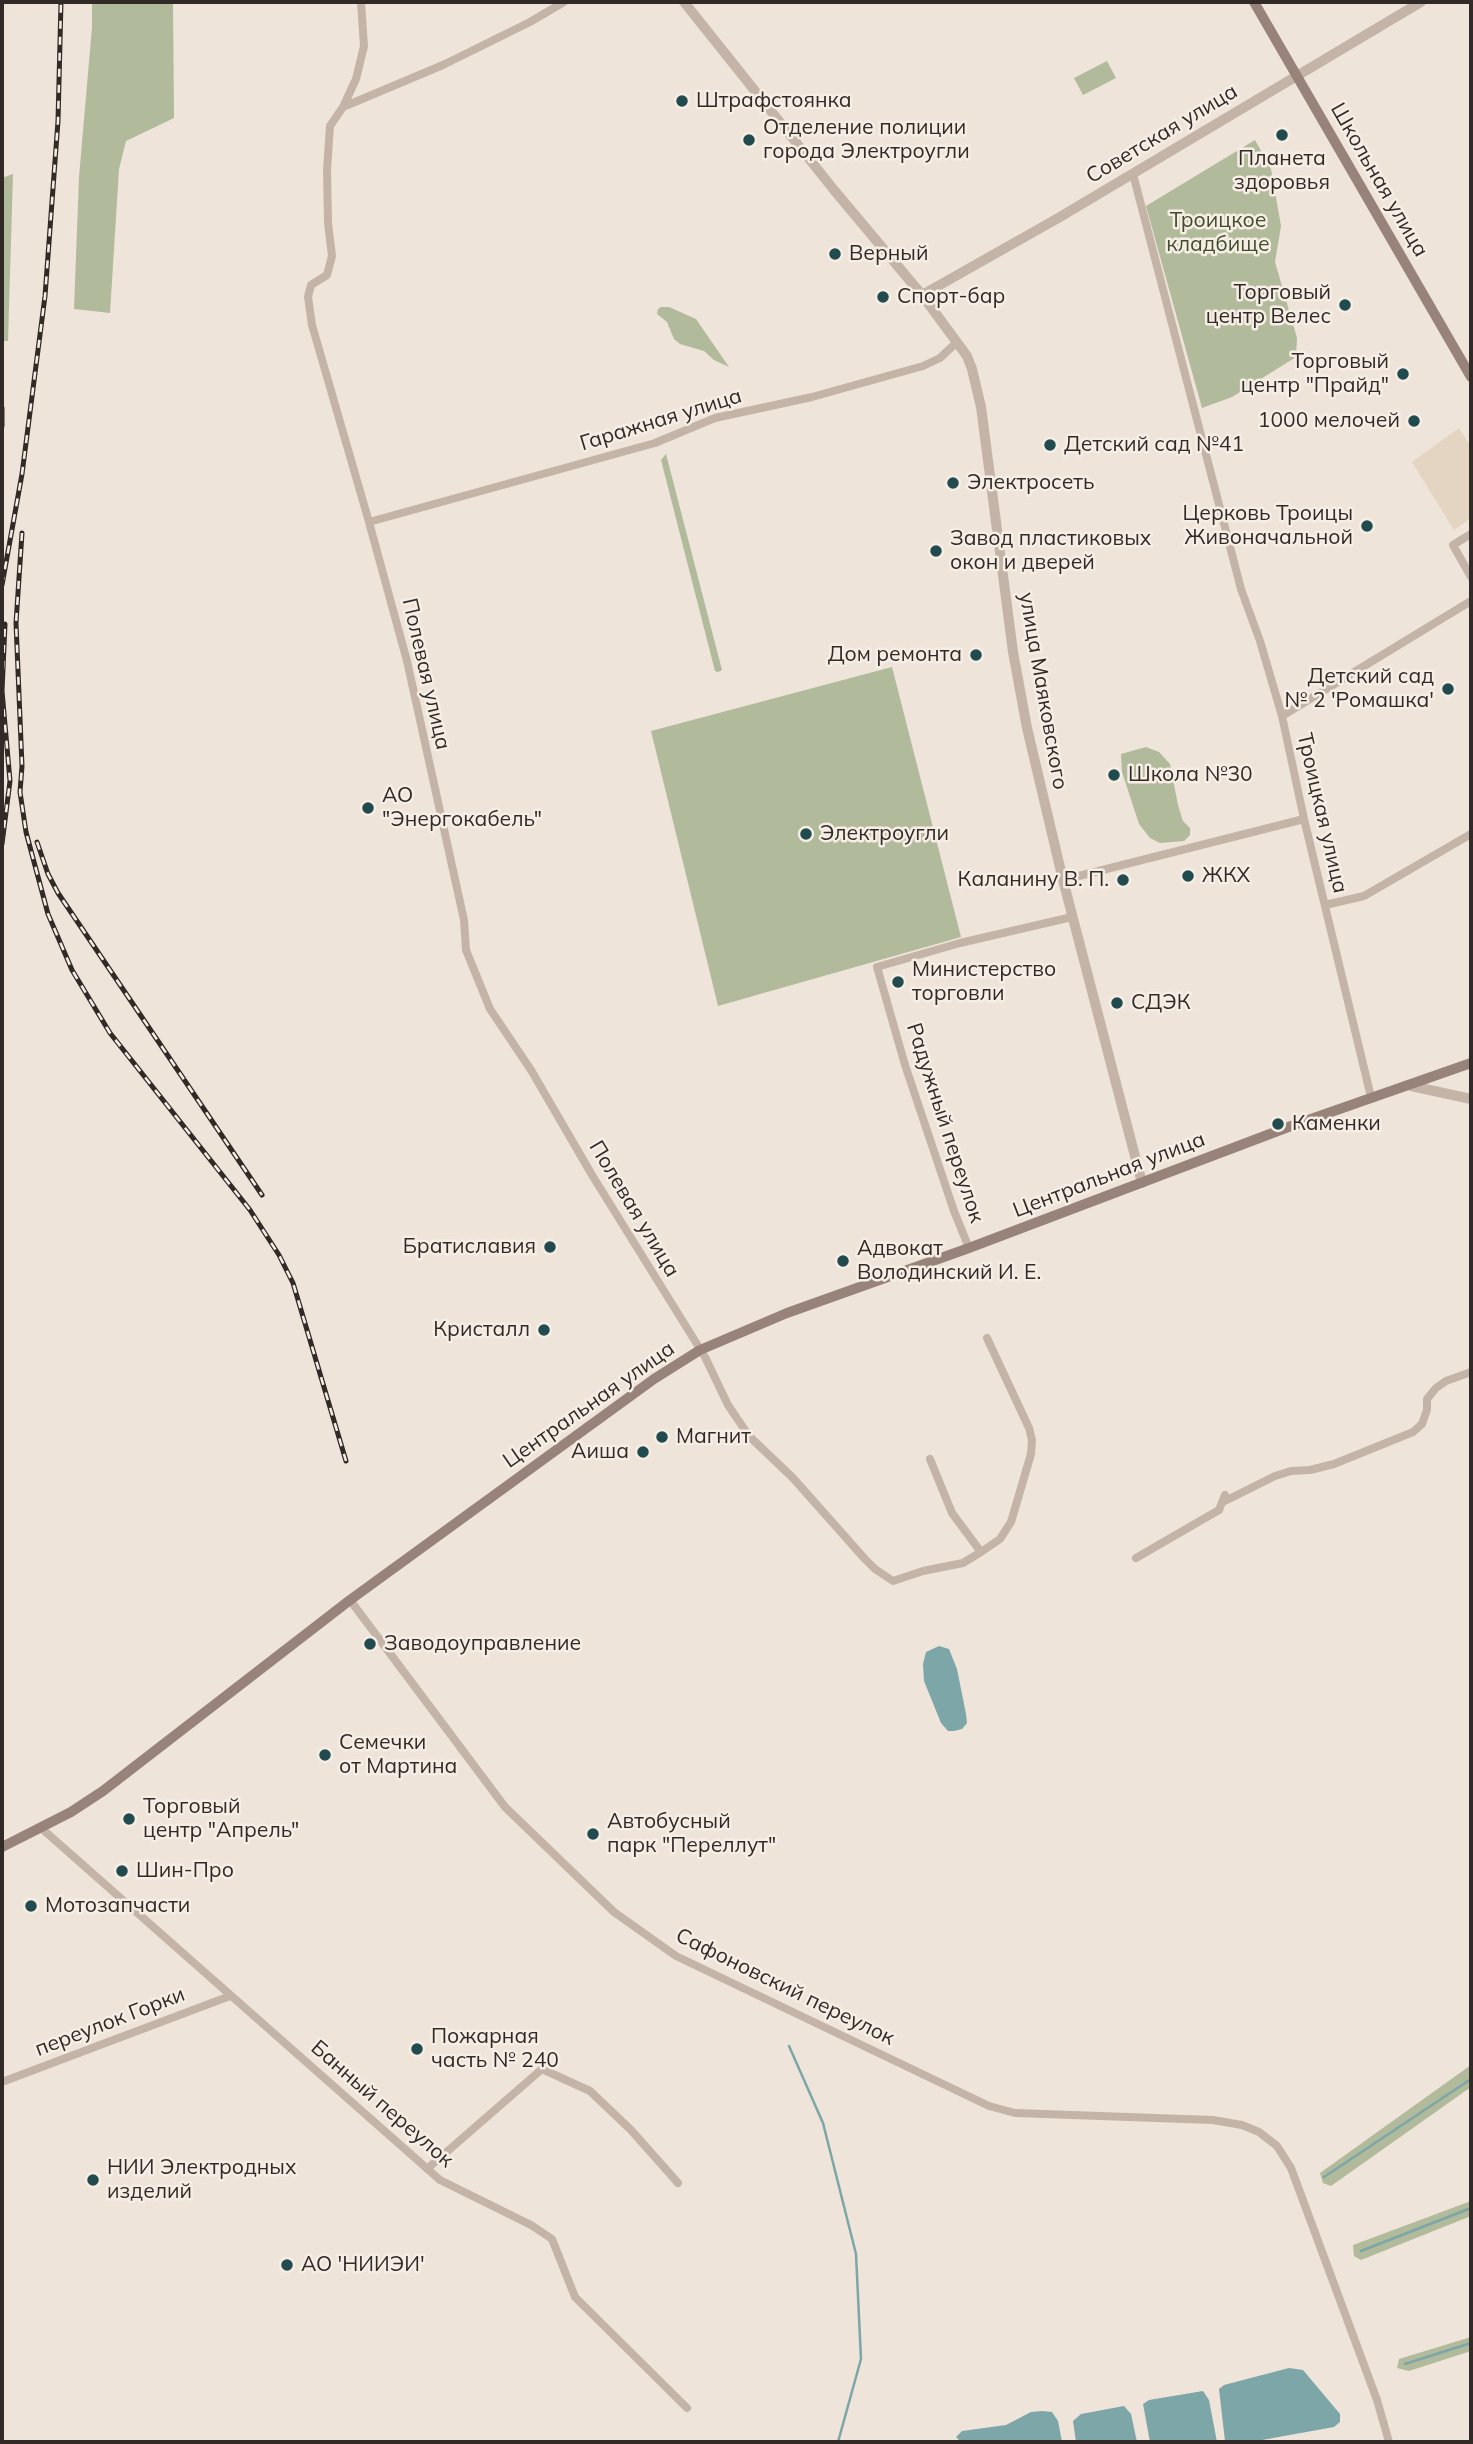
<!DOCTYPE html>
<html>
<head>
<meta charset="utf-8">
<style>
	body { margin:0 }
	#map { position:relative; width:1473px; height:2444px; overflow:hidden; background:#eee4d9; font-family:Mulish,sans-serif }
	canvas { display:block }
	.frame { position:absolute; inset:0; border:4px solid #312a27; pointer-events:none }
</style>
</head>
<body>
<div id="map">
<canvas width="1473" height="2444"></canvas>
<div class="frame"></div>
</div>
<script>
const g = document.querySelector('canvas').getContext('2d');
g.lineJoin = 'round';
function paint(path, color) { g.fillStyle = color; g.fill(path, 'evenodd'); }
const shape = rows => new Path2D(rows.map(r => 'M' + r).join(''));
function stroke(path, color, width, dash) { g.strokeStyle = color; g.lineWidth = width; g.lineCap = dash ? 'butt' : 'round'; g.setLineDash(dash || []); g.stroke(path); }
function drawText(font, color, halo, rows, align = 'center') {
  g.font = font + ' Mulish,sans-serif'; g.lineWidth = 5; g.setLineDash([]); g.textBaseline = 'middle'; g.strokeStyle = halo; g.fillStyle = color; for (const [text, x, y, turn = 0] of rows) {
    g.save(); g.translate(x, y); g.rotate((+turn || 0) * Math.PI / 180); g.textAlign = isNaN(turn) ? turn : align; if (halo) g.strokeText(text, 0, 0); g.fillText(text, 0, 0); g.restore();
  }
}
paint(shape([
	[92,2,173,2,174,118,126,141,119,169,110,313,74,309,79,177,92,27],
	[1107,61,1116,78,1083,95,1074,78],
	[1255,140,1271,169,1281,226,1275,262,1297,338,1296,357,1232,397,1202,408,1146,206],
	[13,174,8,341,2,341,2,178],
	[661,307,669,307,696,319,729,367,714,360,704,351,680,344,674,339,667,322,657,314,658,309],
	[666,454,722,670,718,672,715,671,661,460],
	[892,667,961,937,718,1006,651,731],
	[1146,747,1159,752,1170,764,1178,805,1183,821,1190,828,1190,835,1184,841,1160,843,1150,838,1139,824,1122,772,1121,754],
	[1471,2065,1471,2087,1331,2186,1323,2183,1320,2173],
	[1471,2201,1471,2216,1361,2260,1354,2256,1353,2245],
	[1471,2337,1471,2351,1409,2371,1397,2368,1399,2359]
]), '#b1ba9b');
paint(shape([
	[1459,428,1471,447,1471,518,1454,530,1412,462]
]), '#e4d4c2');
paint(shape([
	[939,1646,949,1649,957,1669,966,1714,967,1723,962,1729,954,1731,948,1731,941,1723,924,1681,923,1664,926,1652],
	[1289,2368,1303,2370,1340,2414,1340,2422,1334,2427,1251,2442,1225,2441,1219,2389,1224,2385],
	[1203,2391,1209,2400,1217,2442,1150,2442,1143,2404,1149,2400],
	[1124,2406,1131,2414,1137,2442,1076,2442,1073,2421,1081,2414],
	[1042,2411,1052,2412,1058,2421,1062,2442,961,2442,956,2437,962,2431,1006,2425,1031,2412]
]), '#7ca6a7');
stroke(shape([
	[789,2046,823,2123,856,2254,861,2359,838,2442],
	[1324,2177,1471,2079],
	[1361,2251,1471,2208],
	[1405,2364,1471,2343]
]), '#7ca6a7', 2.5);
stroke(shape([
	[564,2,530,22,443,65,343,107,330,126,327,170,328,223,332,256,327,275,311,285,308,297,312,325,369,522,407,661,464,920,466,950,490,1009,531,1070,592,1175,705,1357,728,1405,749,1436,793,1478,864,1558,875,1569,893,1581,923,1571,963,1563,981,1552,952,1513,930,1459],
	[343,107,356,79,364,46,361,2],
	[1133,174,1241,589,1260,641,1282,716,1304,819,1371,1097],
	[369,522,655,443,715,418,812,397,923,366,940,358,957,342],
	[1471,534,1453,545,1471,577],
	[1282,716,1471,601],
	[1063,880,1304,819],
	[1325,905,1364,896,1471,834],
	[969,1248,954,1211,905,1065,877,967,960,943,1072,917],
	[981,1552,1000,1539,1011,1522,1031,1454,1032,1440,1029,1428,987,1338],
	[1136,1558,1219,1510,1225,1495,1225,1501,1275,1476,1291,1471,1310,1470,1334,1464,1413,1432,1422,1424,1427,1410,1427,1399,1436,1388,1446,1381,1471,1372],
	[350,1600,505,1807,614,1912,676,1956,989,2106,1015,2113,1213,2120,1242,2125,1259,2132,1277,2146,1291,2168,1377,2400,1389,2442],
	[40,1827,440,2180,531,2225,552,2239,575,2297,687,2408],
	[2,2082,230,1996],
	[427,2169,542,2069,590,2091,631,2130,678,2183]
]), '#c4b4a7', 8);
stroke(shape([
	[684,2,834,190,922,295,967,356,972,369,981,407,1013,652,1027,728,1063,880,1142,1183],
	[922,295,1060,217,1421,2],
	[1411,1086,1471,1099]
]), '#c4b4a7', 10);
stroke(shape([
	[1254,2,1471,377],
	[2,1847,71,1812,103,1791,350,1600,654,1379,700,1350,787,1313,969,1248,1291,1126,1471,1063]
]), '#978379', 10);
const rail = shape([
	[2,408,2,426],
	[22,533,16,623,22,766,20,792,26,832,48,914,72,970,110,1033,250,1210,279,1255,293,1283,346,1461],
	[2,585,22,474,45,296,58,121,61,2],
	[37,842,48,874,58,893,262,1195],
	[2,844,10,781,2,691,5,624]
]);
stroke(rail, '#312a27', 5);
stroke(rail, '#f6eee5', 2.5, [8]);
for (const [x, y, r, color] of [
	[682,101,7,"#214b4e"],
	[1282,135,7,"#214b4e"],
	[749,140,7,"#214b4e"],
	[835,254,7,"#214b4e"],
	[883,297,7,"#214b4e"],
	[1345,305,7,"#214b4e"],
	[1403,374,7,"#214b4e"],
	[1414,421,7,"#214b4e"],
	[1050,445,7,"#214b4e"],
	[953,483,7,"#214b4e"],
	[1367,526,7,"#214b4e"],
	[936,551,7,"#214b4e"],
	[976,655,7,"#214b4e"],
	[1448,689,7,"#214b4e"],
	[1114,775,7,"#214b4e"],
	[368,808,7,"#214b4e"],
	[806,834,7,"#214b4e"],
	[1188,876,7,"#214b4e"],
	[1123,880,7,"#214b4e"],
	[898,982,7,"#214b4e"],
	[1117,1003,7,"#214b4e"],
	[1278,1124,7,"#214b4e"],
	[550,1247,7,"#214b4e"],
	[843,1261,7,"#214b4e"],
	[544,1330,7,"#214b4e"],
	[662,1437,7,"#214b4e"],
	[643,1452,7,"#214b4e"],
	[370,1644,7,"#214b4e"],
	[325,1755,7,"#214b4e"],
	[129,1819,7,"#214b4e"],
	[593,1834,7,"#214b4e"],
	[122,1871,7,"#214b4e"],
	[31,1906,7,"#214b4e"],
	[417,2049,7,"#214b4e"],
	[93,2180,7,"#214b4e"],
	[287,2265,7,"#214b4e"]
]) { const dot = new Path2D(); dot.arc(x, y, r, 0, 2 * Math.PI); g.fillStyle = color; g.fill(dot); stroke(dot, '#f6eee5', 2.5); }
drawText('21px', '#312a27', '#f6eee5', [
	["Штрафстоянка",696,101],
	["Отделение полиции",763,128],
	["города Электроугли",763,152],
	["Планета",1282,159,"center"],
	["здоровья",1282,183,"center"],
	["Верный",849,254],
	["Торговый",1331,293,"right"],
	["центр Велес",1331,317,"right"],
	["Спорт-бар",897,297],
	["Торговый",1389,362,"right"],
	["центр \"Прайд\"",1389,386,"right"],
	["1000 мелочей",1400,421,"right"],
	["Детский сад №41",1064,445],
	["Электросеть",967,483],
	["Церковь Троицы",1353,514,"right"],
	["Живоначальной",1353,538,"right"],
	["Завод пластиковых",950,539],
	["окон и дверей",950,563],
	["Дом ремонта",962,655,"right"],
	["Детский сад",1434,677,"right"],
	["№ 2 'Ромашка'",1434,701,"right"],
	["Школа №30",1128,775],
	["АО",382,796],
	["\"Энергокабель\"",382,820],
	["Электроугли",820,834],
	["ЖКХ",1202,876],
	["Каланину В. П.",1109,880,"right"],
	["Министерство",912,970],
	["торговли",912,994],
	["СДЭК",1131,1003],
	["Каменки",1292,1124],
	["Братиславия",536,1247,"right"],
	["Адвокат",857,1249],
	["Володинский И. Е.",857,1273],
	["Кристалл",530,1330,"right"],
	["Магнит",676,1437],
	["Аиша",629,1452,"right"],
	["Заводоуправление",384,1644],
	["Семечки",339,1743],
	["от Мартина",339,1767],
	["Торговый",143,1807],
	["центр \"Апрель\"",143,1831],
	["Автобусный",607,1822],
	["парк \"Переллут\"",607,1846],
	["Шин-Про",136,1871],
	["Мотозапчасти",45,1906],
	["Пожарная",431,2037],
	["часть № 240",431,2061],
	["НИИ Электродных",107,2168],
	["изделий",107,2192],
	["АО 'НИИЭИ'",301,2265]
], 'left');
drawText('21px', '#312a27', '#f6eee5', [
	["Советская улица",1162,134,-31],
	["Школьная улица",1379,180,60],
	["Гаражная улица",661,420,-17],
	["Полевая улица",426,674,77],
	["улица Маяковского",1043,691,80],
	["Троицкая улица",1322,813,77],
	["Радужный переулок",945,1123,72],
	["Центральная улица",1109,1175,-21],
	["Полевая улица",634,1209,59],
	["Центральная улица",589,1405,-35],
	["Сафоновский переулок",785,1987,26],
	["переулок Горки",110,2022,-21],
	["Банный переулок",382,2104,41]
]);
drawText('21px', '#424d2d', '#f6eee5', [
	["Троицкое",1218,221],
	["кладбище",1218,245]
]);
</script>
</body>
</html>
